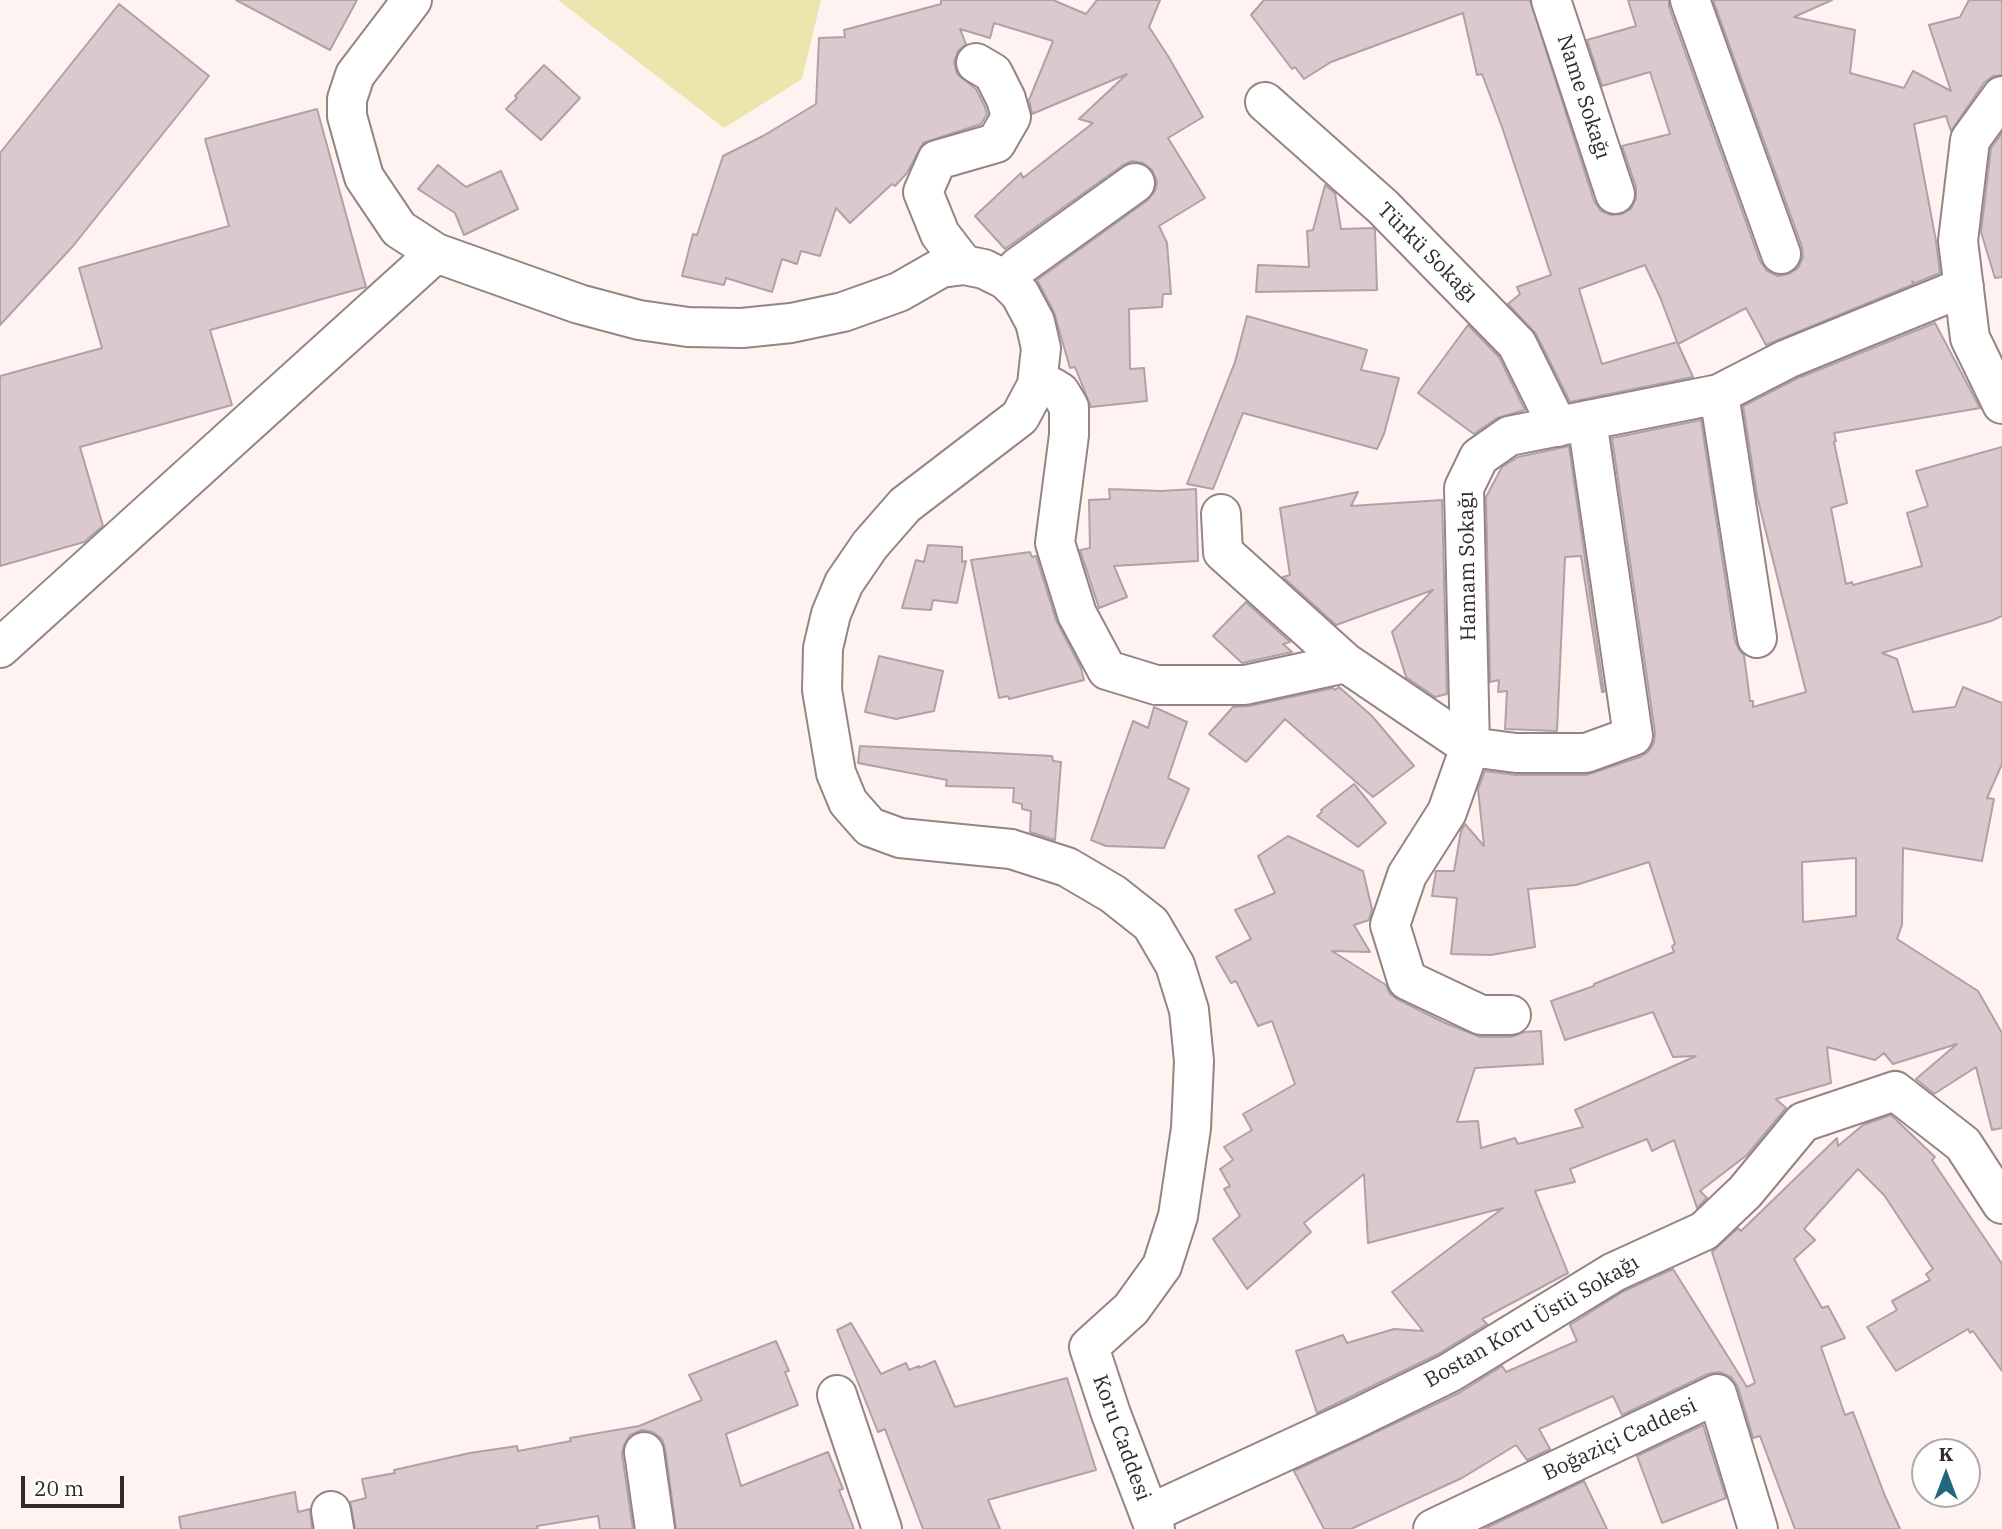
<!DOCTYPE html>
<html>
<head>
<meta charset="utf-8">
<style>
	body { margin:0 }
	#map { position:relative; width:2002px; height:1529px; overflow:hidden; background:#fef3f1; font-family:"IBM Plex Serif",serif }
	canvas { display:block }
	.north { position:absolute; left:1911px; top:1438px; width:70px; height:70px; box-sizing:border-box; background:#fff; border:2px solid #adaaa9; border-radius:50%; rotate:0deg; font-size:19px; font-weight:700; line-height:28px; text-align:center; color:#312a29 }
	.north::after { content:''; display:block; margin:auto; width:24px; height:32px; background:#24667a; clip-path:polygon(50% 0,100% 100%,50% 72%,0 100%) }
	.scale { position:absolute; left:21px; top:1476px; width:103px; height:32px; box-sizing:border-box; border:4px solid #312a29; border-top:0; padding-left:9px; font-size:21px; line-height:24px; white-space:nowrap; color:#312a29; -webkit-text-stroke:5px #fff; paint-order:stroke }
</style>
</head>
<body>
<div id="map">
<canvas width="2002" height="1529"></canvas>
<div class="north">K</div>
<div class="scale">20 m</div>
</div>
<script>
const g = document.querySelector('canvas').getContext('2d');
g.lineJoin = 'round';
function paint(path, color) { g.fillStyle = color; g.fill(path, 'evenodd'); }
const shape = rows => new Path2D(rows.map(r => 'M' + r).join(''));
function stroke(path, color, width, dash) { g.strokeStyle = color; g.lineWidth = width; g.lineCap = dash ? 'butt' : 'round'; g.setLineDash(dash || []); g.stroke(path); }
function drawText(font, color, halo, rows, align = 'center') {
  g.font = font + ' "IBM Plex Serif",serif'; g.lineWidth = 7; g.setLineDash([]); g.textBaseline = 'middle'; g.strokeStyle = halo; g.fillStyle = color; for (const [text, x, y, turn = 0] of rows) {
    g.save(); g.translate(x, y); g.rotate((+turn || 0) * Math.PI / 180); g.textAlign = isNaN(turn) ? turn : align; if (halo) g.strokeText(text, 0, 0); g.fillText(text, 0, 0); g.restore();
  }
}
paint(shape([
	[558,0,821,0,802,79,724,128]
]), '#ebe5ae');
const building = shape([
	[236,0,357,0,330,50,236,0],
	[941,0,1053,0,1086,14,1097,0,1160,0,1149,27,1168,56,1203,117,1168,138,1205,198,1159,226,1167,243,1171,294,1163,294,1162,307,1129,309,1130,369,1144,368,1147,401,1091,407,1075,367,1070,368,1054,312,1037,280,1148,200,1155,191,1157,182,1152,170,1143,163,1132,161,1123,165,1005,249,975,216,1021,173,1023,178,1093,123,1079,119,1127,74,1032,114,1029,100,1053,41,994,23,990,38,960,29,966,44,958,51,954,62,957,74,976,89,985,107,987,114,981,124,923,143,907,173,895,186,892,184,850,223,836,208,820,256,801,251,797,264,782,259,772,292,726,278,724,285,682,276,693,234,697,235,723,156,763,136,816,104,819,38,845,37,844,30,941,4,941,0],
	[1264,0,1530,0,1594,201,1601,211,1611,215,1622,214,1631,209,1636,198,1636,187,1622,146,1670,134,1650,72,1602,86,1587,40,1636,26,1628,0,1669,0,1669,7,1760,261,1767,271,1778,276,1789,274,1798,268,1803,257,1802,247,1713,0,1832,0,1794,17,1855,30,1850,73,1904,88,1913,71,1951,91,1929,25,1960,17,1969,0,2002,0,2002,75,1993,76,1984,83,1951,131,1946,116,1914,124,1936,241,1940,273,1915,283,1912,281,1914,284,1766,345,1746,308,1678,344,1693,377,1570,402,1536,334,1508,304,1520,294,1517,287,1551,275,1502,127,1482,74,1477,75,1463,13,1331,62,1304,79,1295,67,1292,69,1251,15,1264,0],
	[1645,265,1660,297,1677,342,1602,364,1579,289,1645,265],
	[119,4,209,76,73,246,0,325,0,153,119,4],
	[544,65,580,98,541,140,506,109,517,98,515,96,544,65],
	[317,109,366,287,210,330,232,405,80,447,103,526,84,542,0,566,0,376,102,348,79,268,229,226,205,139,317,109],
	[2002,133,2002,277,1995,278,1981,232,1991,148,2002,133],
	[438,165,466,187,501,171,518,209,464,235,455,213,418,189,438,165],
	[1325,185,1335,193,1341,229,1373,228,1375,230,1377,290,1256,292,1258,265,1309,267,1307,231,1313,230,1325,185],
	[1247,316,1367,350,1361,370,1399,378,1384,434,1377,449,1243,413,1213,489,1187,484,1235,362,1247,316],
	[1935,323,1980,408,1834,433,1836,441,1834,442,1847,503,1831,508,1846,584,1852,582,1853,585,1922,566,1907,513,1928,506,1916,471,2002,447,2002,616,1991,621,1882,653,1897,659,1913,712,1955,707,1963,687,2002,703,2002,764,1987,798,1994,799,1982,861,1903,848,1902,925,1897,939,1978,991,2002,1033,2002,1128,1992,1130,1976,1067,1934,1094,1916,1079,1957,1044,1893,1064,1884,1053,1875,1060,1827,1047,1831,1083,1776,1099,1786,1108,1747,1155,1700,1191,1707,1198,1697,1208,1674,1140,1652,1151,1647,1139,1570,1169,1575,1182,1535,1191,1568,1273,1482,1319,1487,1324,1438,1354,1317,1413,1296,1351,1343,1335,1347,1343,1394,1329,1423,1331,1392,1292,1503,1208,1368,1243,1364,1174,1304,1223,1311,1232,1247,1289,1213,1239,1240,1216,1224,1189,1230,1186,1220,1169,1233,1160,1224,1147,1252,1130,1243,1114,1295,1084,1272,1021,1258,1026,1236,981,1231,983,1216,957,1251,939,1235,910,1275,893,1258,856,1288,836,1363,871,1372,909,1369,920,1354,925,1370,952,1332,951,1386,985,1390,994,1397,999,1443,1022,1480,1037,1511,1037,1524,1032,1541,1031,1543,1064,1475,1068,1457,1122,1478,1121,1481,1148,1515,1138,1518,1144,1583,1127,1575,1110,1696,1056,1673,1057,1653,1012,1565,1040,1551,1001,1594,986,1594,984,1674,952,1672,946,1675,944,1649,862,1576,885,1528,889,1535,947,1491,955,1451,954,1457,898,1432,896,1436,871,1454,871,1461,831,1465,824,1484,846,1478,789,1485,771,1516,775,1586,775,1640,757,1648,752,1654,743,1655,733,1612,438,1701,420,1735,641,1740,651,1744,655,1750,701,1753,701,1753,707,1806,692,1757,496,1743,406,1796,379,1935,323],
	[1856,858,1856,916,1803,922,1802,862,1856,858],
	[1468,325,1499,357,1525,410,1497,418,1474,434,1418,393,1468,325],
	[1569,446,1604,692,1602,692,1581,556,1565,557,1557,731,1505,729,1507,691,1498,692,1499,680,1490,682,1486,497,1502,467,1518,457,1569,446],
	[1109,489,1160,491,1196,489,1198,561,1114,566,1127,597,1099,608,1080,550,1090,548,1089,500,1110,499,1109,489],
	[1358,492,1351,506,1442,500,1447,694,1435,697,1406,677,1392,632,1433,590,1336,625,1283,577,1290,575,1280,508,1358,492],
	[928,545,962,547,962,562,966,561,957,603,933,600,931,610,902,608,916,560,924,562,928,545],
	[1030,552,1032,557,1036,556,1056,620,1081,668,1084,680,1009,699,1008,696,999,698,971,560,1030,552],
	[1246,602,1290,642,1283,644,1292,652,1242,663,1213,636,1246,602],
	[879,656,943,671,934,711,896,719,865,712,879,656],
	[1339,687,1372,716,1414,766,1373,797,1285,719,1246,762,1209,734,1233,707,1249,706,1333,688,1335,690,1339,687],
	[1154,707,1187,722,1168,778,1189,789,1164,848,1106,846,1091,840,1133,721,1148,728,1154,707],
	[860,746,1052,756,1053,761,1061,762,1055,840,1030,832,1031,811,1022,809,1022,804,1013,802,1014,788,946,786,947,780,858,763,860,746],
	[1354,784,1386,823,1358,847,1317,816,1322,812,1321,810,1354,784],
	[1891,1115,1935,1157,1932,1160,2002,1264,2002,1371,1973,1331,1970,1333,1968,1329,1896,1371,1867,1327,1897,1310,1892,1301,1930,1280,1926,1274,1933,1269,1884,1195,1858,1169,1804,1229,1815,1240,1794,1259,1822,1308,1828,1306,1845,1338,1821,1347,1845,1415,1853,1412,1885,1496,1900,1529,1795,1529,1760,1436,1753,1438,1738,1387,1731,1377,1719,1372,1708,1374,1622,1415,1613,1396,1539,1429,1550,1449,1527,1460,1516,1445,1462,1478,1351,1529,1324,1529,1294,1471,1459,1393,1502,1366,1506,1372,1577,1341,1570,1325,1624,1291,1673,1269,1747,1387,1755,1383,1712,1252,1738,1228,1741,1231,1837,1138,1838,1146,1863,1125,1891,1115],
	[851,1323,881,1374,906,1363,909,1370,919,1366,919,1368,935,1361,955,1407,1067,1378,1096,1470,988,1500,1000,1529,923,1529,885,1429,878,1432,837,1330,851,1323],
	[776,1341,789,1371,785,1372,798,1405,726,1434,741,1486,828,1452,843,1489,839,1490,854,1529,676,1529,665,1448,662,1439,653,1432,642,1430,630,1435,624,1445,622,1454,633,1529,600,1529,598,1516,537,1526,538,1529,355,1529,350,1502,366,1498,362,1479,395,1473,394,1470,470,1453,517,1446,518,1451,571,1441,570,1438,639,1426,702,1400,689,1375,776,1341],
	[1703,1425,1726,1498,1662,1523,1637,1456,1703,1425],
	[1584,1481,1607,1529,1484,1529,1584,1481],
	[295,1492,298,1512,310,1509,312,1529,181,1529,179,1517,295,1492]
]);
paint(building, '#dac9ce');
stroke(building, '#b1a1a5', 2);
const minor = shape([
	[412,0,355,75,347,99,347,116,364,177,399,229,436,253,579,304,639,320,688,327,742,328,791,323,843,312,899,292,941,268,964,265,984,269,1006,280,1020,294,1035,322,1041,348,1037,385,1020,417,905,505,870,545,844,583,831,614,823,648,822,690,836,773,848,802,870,827,900,838,1011,849,1067,867,1113,894,1151,924,1175,965,1189,1010,1194,1061,1191,1128,1178,1216,1162,1266,1131,1309,1089,1347,1111,1414,1155,1529],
	[1551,0,1615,194],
	[1690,0,1781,254],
	[2002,96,1970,140,1958,241,1970,338,2002,404],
	[1265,102,1383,207,1517,344,1558,427],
	[964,265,940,234,923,192,937,160,996,143,1011,117,1006,99,993,73,976,63],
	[1006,280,1018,267,1135,183],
	[1037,385,1052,387,1060,392,1069,407,1069,435,1055,543,1077,614,1107,670,1156,685,1245,685,1346,663,1470,747,1516,753,1586,753,1633,736,1587,420],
	[1719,394,1757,638],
	[1221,514,1223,552,1346,663],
	[0,648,436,253],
	[1511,1015,1481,1015,1407,980,1390,925,1407,875,1447,812,1470,747,1464,488,1479,457,1509,436,1719,394,1787,359,1964,287],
	[837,1395,882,1529],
	[644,1452,655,1529],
	[331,1511,334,1529],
	[1149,1514,1351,1421,1449,1373,1614,1272,1704,1231,1745,1192,1803,1122,1895,1091,1963,1144,2002,1204],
	[1433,1529,1717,1394,1758,1529]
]);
stroke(minor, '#958582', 42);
stroke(minor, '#fff', 38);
drawText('21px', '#312a29', '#fff', [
	["Name Sokağı",1583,97,72],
	["Türkü Sokağı",1427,253,45],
	["Hamam Sokağı",1468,566,-91],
	["Bostan Koru Üstü Sokağı",1532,1322,-30],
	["Koru Caddesi",1121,1438,70],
	["Boğaziçi Caddesi",1620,1440,-25]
]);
</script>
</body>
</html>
